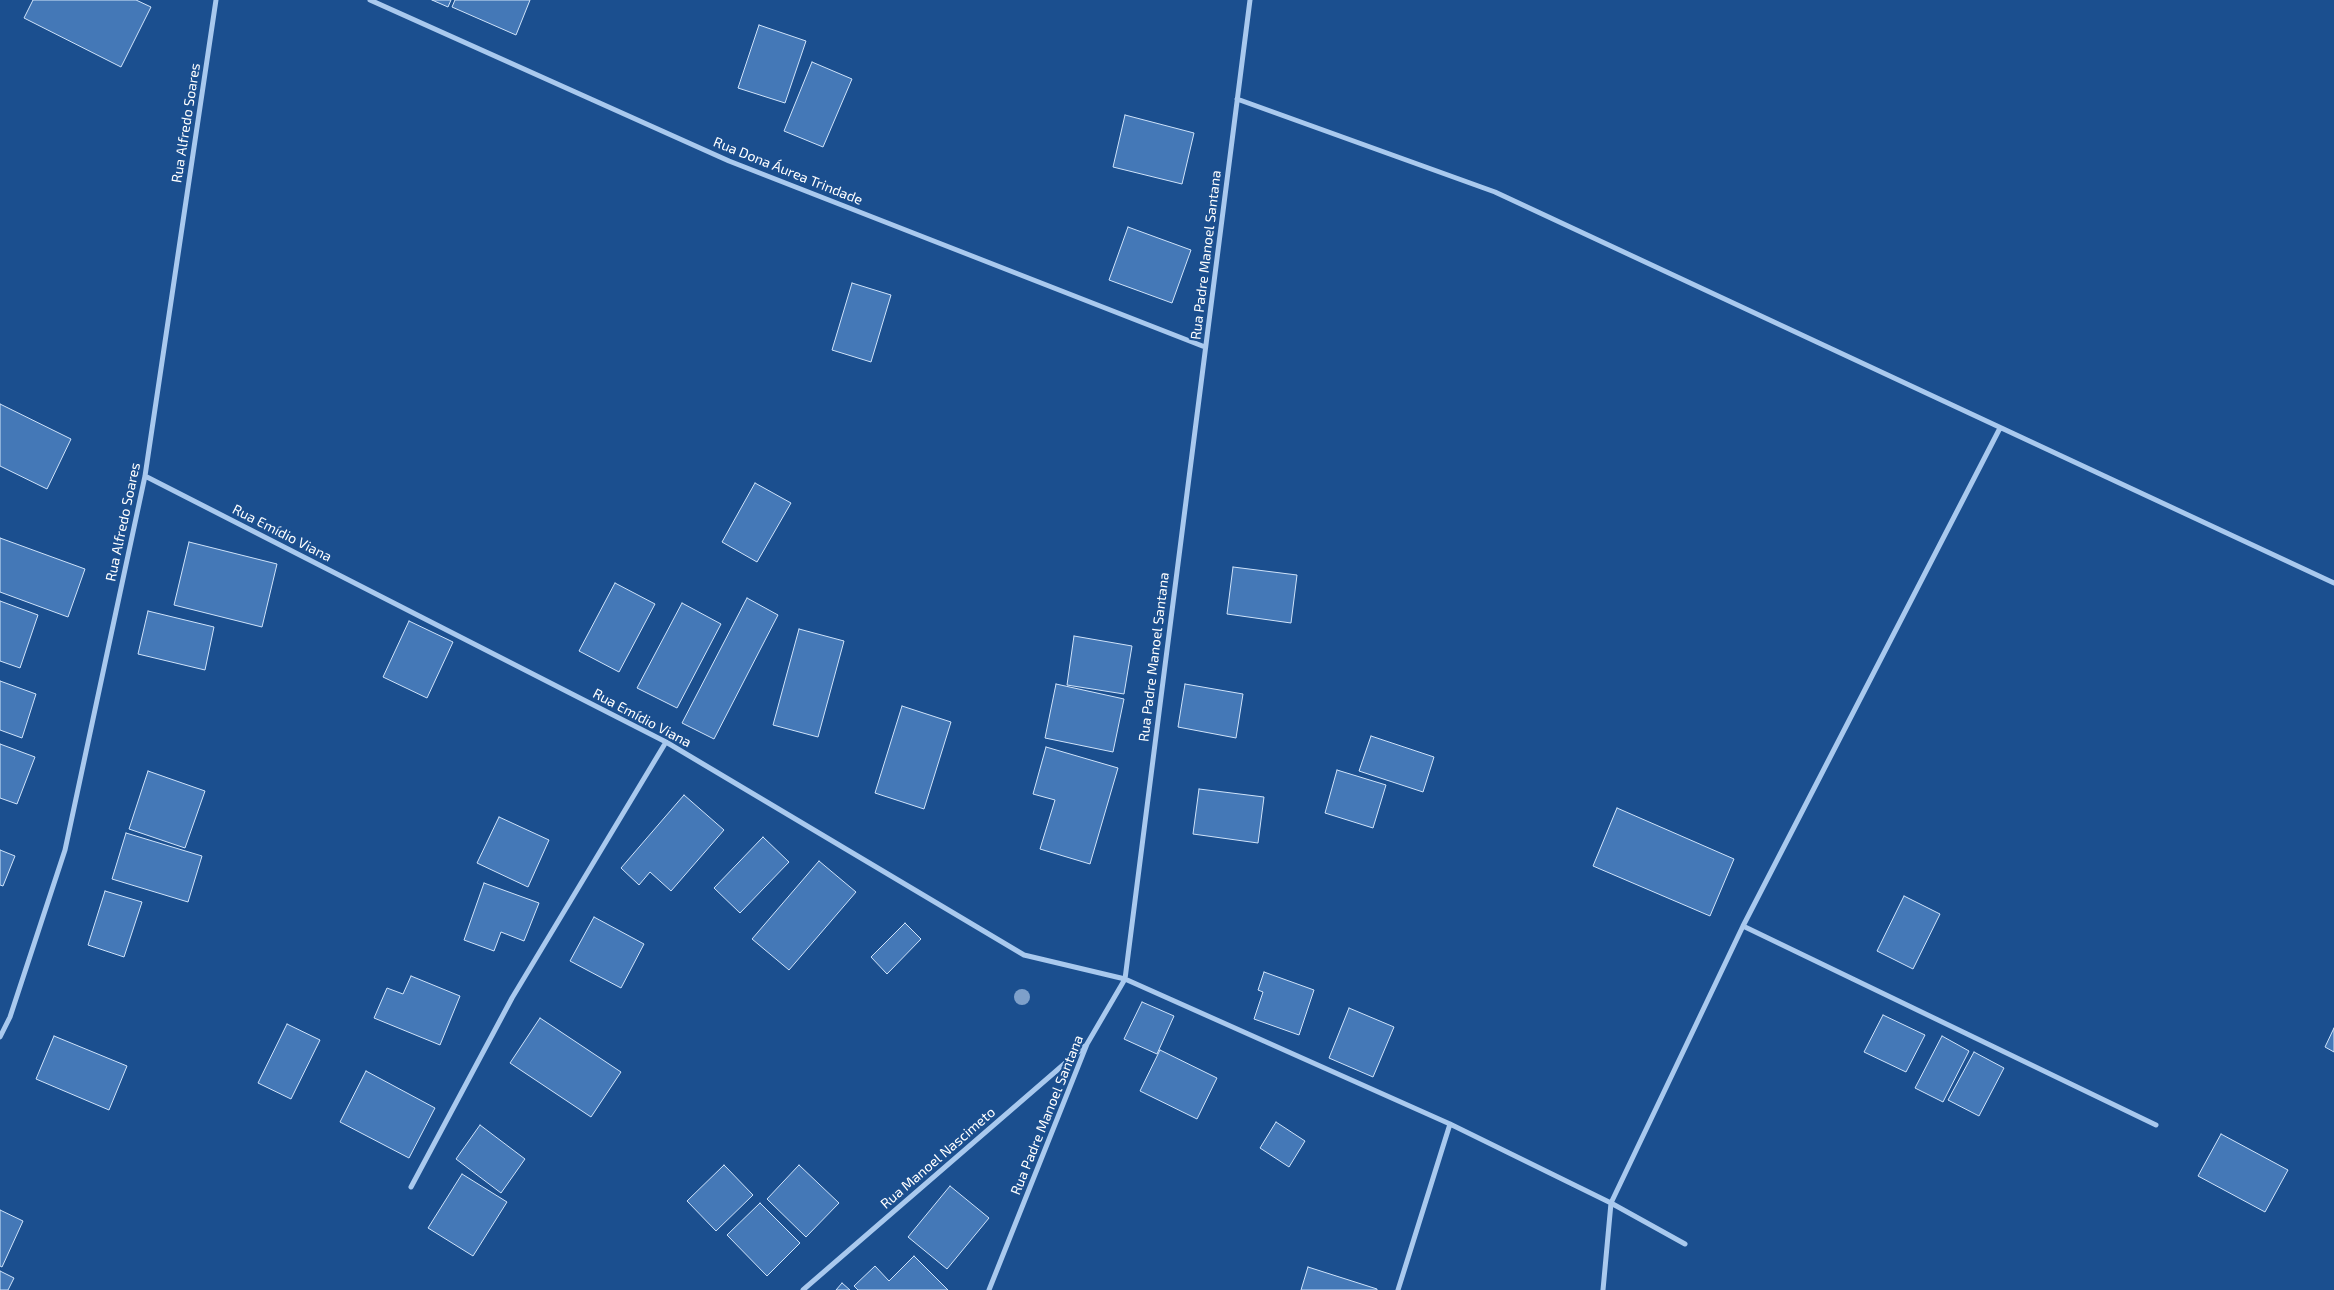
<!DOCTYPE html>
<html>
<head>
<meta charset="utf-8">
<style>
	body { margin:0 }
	canvas { display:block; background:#1b4f8f }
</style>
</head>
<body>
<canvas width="2334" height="1290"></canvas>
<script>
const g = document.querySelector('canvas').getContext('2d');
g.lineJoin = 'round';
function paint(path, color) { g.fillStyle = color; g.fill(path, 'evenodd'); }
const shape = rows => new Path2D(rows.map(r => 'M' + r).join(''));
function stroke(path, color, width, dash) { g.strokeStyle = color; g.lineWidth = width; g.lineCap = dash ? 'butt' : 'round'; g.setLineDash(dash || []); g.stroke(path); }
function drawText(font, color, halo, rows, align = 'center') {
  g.font = font + ' "Exo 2",sans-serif'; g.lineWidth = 4.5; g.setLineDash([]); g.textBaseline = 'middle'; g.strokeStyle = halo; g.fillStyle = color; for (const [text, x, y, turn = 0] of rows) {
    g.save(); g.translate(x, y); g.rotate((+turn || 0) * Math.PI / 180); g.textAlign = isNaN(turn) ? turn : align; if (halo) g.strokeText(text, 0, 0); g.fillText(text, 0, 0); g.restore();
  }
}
const building = shape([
	[33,0,136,0,151,7,121,67,24,18,33,0],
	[432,0,451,0,448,7,432,0],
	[455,0,530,0,516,35,452,7,455,0],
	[759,25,806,41,785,103,738,88,759,25],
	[812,62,852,79,823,147,784,131,812,62],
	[1125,115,1194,133,1182,184,1113,167,1125,115],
	[1128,227,1191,250,1172,303,1109,280,1128,227],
	[852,283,891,295,871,362,832,350,852,283],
	[0,404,71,439,47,489,0,466,0,404],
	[755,483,791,503,757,562,722,542,755,483],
	[0,538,85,569,68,617,0,592,0,538],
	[189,542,277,564,262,627,174,605,189,542],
	[1233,567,1297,575,1291,623,1227,614,1233,567],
	[615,583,655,604,619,672,579,651,615,583],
	[747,598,778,615,714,739,682,723,747,598],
	[0,601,38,615,20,668,0,661,0,601],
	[682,603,721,624,677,708,637,688,682,603],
	[148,611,214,627,205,670,138,654,148,611],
	[409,621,453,642,427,698,383,677,409,621],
	[799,629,844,641,818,737,773,725,799,629],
	[1074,636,1132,646,1124,694,1067,685,1074,636],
	[0,681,36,694,22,738,0,730,0,681],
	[1056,684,1124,699,1113,752,1045,738,1056,684],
	[1185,684,1243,694,1236,738,1178,727,1185,684],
	[902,706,951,722,924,809,875,793,902,706],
	[1371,736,1434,757,1423,792,1359,771,1371,736],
	[0,744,35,757,17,804,0,798,0,744],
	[1046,747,1118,768,1090,864,1040,849,1055,800,1033,794,1046,747],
	[1337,770,1386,785,1373,828,1325,813,1337,770],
	[148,771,205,791,185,848,129,829,148,771],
	[1199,789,1264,797,1258,843,1193,834,1199,789],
	[684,795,724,830,671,891,650,872,639,885,621,868,684,795],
	[1617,808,1734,859,1710,916,1593,866,1617,808],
	[499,817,549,840,528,887,477,863,499,817],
	[126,833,202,856,188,902,112,879,126,833],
	[763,837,789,862,740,913,714,888,763,837],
	[0,850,15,856,3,886,0,885,0,850],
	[819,861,856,892,789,970,752,939,819,861],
	[484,883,539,903,524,941,501,932,494,951,464,940,484,883],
	[105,891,142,902,124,957,88,945,105,891],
	[1904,896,1940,914,1913,969,1877,951,1904,896],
	[594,917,644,944,621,988,570,961,594,917],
	[905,923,921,939,887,974,871,957,905,923],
	[1264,972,1314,990,1299,1035,1254,1019,1263,992,1258,990,1264,972],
	[411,976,460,996,440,1045,374,1018,387,988,403,994,411,976],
	[1142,1002,1174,1016,1157,1054,1124,1039,1142,1002],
	[1349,1008,1394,1027,1373,1077,1329,1058,1349,1008],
	[1883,1015,1925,1035,1906,1072,1864,1052,1883,1015],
	[540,1018,621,1072,591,1117,510,1063,540,1018],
	[287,1024,320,1040,291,1099,258,1083,287,1024],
	[2334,1028,2334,1052,2325,1047,2334,1028],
	[54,1036,127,1066,109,1110,36,1079,54,1036],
	[1942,1036,1969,1051,1943,1102,1915,1088,1942,1036],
	[1160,1050,1217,1078,1197,1119,1140,1091,1160,1050],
	[1974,1052,2004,1068,1979,1116,1948,1100,1974,1052],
	[366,1071,435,1108,409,1158,340,1122,366,1071],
	[1276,1122,1305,1141,1289,1167,1260,1148,1276,1122],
	[480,1125,525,1159,501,1193,456,1159,480,1125],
	[2221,1134,2288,1170,2265,1212,2198,1176,2221,1134],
	[724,1165,753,1195,716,1231,687,1201,724,1165],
	[799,1165,839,1203,806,1237,767,1199,799,1165],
	[462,1174,507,1202,473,1256,428,1228,462,1174],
	[950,1186,989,1218,947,1269,908,1237,950,1186],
	[760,1203,800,1243,767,1276,727,1235,760,1203],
	[0,1210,23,1221,2,1267,0,1266,0,1210],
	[914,1256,948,1290,858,1290,854,1286,875,1266,889,1281,914,1256],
	[1308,1267,1377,1289,1377,1290,1301,1290,1308,1267],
	[0,1271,14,1278,8,1290,0,1290,0,1271],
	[842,1283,850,1290,836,1290,842,1283]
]);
paint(building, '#4478b7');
stroke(building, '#cfe3fa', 1);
stroke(shape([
	[370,0,729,161,1205,347],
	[1237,99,1495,192,2334,583],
	[145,476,666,742,1024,955,1125,979,1450,1124,1611,1203,1685,1244],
	[1743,926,2156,1125],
	[0,1037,10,1017,65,850,145,476,216,0],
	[411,1187,512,998,666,742],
	[803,1290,1085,1046],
	[989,1290,1087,1044,1125,979,1250,0],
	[1398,1290,1450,1124],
	[1603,1290,1611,1203,1743,926,2000,428]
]), '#a9c9ee', 5);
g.fillStyle = '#7ea0ca';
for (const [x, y] of [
	[1022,997]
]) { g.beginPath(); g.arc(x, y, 8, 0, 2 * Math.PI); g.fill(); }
drawText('14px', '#fff', '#1b4f8f', [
	["Rua Alfredo Soares",186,123,-81],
	["Rua Dona Áurea Trindade",788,171,22],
	["Rua Padre Manoel Santana",1206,255,-83],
	["Rua Alfredo Soares",123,522,-78],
	["Rua Emídio Viana",282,533,27],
	["Rua Padre Manoel Santana",1154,657,-83],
	["Rua Emídio Viana",642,718,28],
	["Rua Padre Manoel Santana",1047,1115,-68],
	["Rua Manoel Nascimeto",938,1158,-41]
]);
</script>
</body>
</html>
